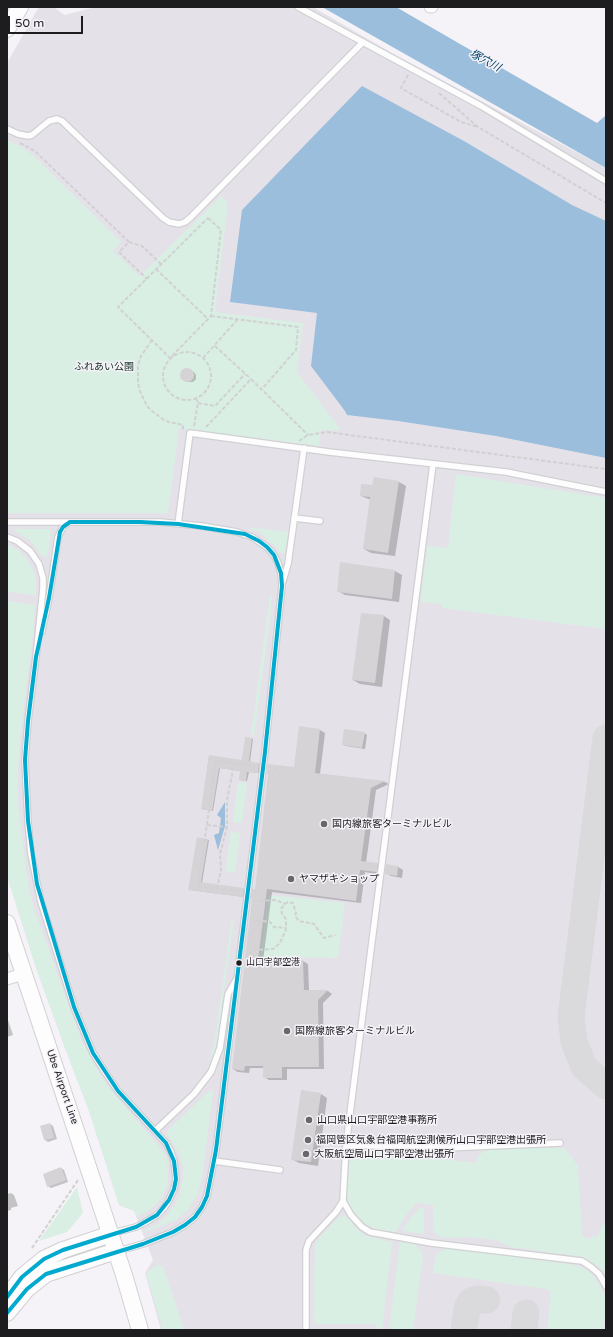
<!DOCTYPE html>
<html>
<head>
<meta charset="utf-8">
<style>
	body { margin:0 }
	#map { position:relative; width:613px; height:1337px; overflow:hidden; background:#f5f3f7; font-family:"Varela Round",sans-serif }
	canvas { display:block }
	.frame { position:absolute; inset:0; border:8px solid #1d1c1e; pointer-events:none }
	.scale { position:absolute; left:8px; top:16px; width:75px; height:18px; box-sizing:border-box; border:2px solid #1d1c1e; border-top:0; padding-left:5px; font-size:12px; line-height:14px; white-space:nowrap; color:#1d1c1e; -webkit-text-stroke:3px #f5f2f8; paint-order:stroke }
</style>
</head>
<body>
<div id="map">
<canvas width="613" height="1337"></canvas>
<div class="frame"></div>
<div class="scale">50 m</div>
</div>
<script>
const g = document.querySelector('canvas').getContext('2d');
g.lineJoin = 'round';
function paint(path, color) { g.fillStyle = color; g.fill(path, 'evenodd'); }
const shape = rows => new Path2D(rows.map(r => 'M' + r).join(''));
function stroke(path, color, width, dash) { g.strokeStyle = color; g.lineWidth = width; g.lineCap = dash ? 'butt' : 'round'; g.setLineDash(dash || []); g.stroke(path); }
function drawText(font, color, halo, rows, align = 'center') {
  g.font = font + ' "Varela Round","Noto Sans JP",sans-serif'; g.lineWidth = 3; g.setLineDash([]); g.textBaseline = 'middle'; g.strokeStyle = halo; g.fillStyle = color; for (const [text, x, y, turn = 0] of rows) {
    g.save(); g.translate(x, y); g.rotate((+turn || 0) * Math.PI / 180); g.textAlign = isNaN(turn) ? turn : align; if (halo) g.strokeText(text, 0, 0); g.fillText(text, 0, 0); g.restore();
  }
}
paint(shape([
	[39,7,54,7,64,15,96,7,313,7,392,53,606,168,606,1330,161,1330,145,1273,153,1260,134,1211,119,1205,89,1111,65,1048,36,968,7,876,7,63]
]), '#e5e1e9');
paint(shape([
	[7,140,22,147,35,157,121,242,113,251,140,276,221,196,228,203,215,312,303,323,297,372,341,430,321,430,319,446,179,428,168,513,7,513],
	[456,474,606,498,606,629,442,608,442,604,421,602,427,546,448,548],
	[246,527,288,532,285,553,282,553,280,552,275,546,259,532],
	[13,529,49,529,51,531,48,554,46,557,43,557,31,541,25,537,13,530],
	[7,544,21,552,27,560,33,570,36,580,36,595,7,592],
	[270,596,272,596,270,619,254,736,251,735],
	[7,601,35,605,33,633,20,738,18,770,18,800,21,831,29,888,34,909,82,1042,96,1067,109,1088,157,1144,166,1156,168,1166,168,1183,162,1198,150,1210,137,1217,134,1211,119,1205,89,1111,65,1048,36,968,7,876],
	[238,782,247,783,242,823,233,822],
	[231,832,240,833,235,872,226,871],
	[269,895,345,903,338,958,260,957],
	[232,918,234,920,216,1047,212,1063,209,1061,214,1046],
	[209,1091,212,1091,213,1093,203,1170,201,1183,198,1193,189,1209,176,1220,145,1232,144,1231,159,1223,166,1217,176,1203,180,1195,183,1178,183,1167,180,1156,175,1146,167,1134,167,1131],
	[486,1148,565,1148,578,1166,582,1236,591,1239,592,1236,597,1237,606,1220,606,1276,604,1271,593,1263,583,1257,511,1247,496,1240,467,1237,453,1238,441,1237,436,1234,434,1231,433,1205,416,1203,404,1218,396,1232,379,1231,364,1223,355,1214,349,1204,347,1189,351,1149,476,1163,478,1157],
	[77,1187,83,1213,67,1232,39,1241],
	[419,1208,424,1208,424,1234,403,1231,404,1227],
	[346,1216,357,1229,366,1236,392,1242,382,1330,377,1330,376,1324,316,1324,314,1319,315,1245,320,1237,339,1217],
	[400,1242,411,1243,416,1245,421,1251,423,1257,413,1330,389,1330],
	[452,1248,569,1264,581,1267,592,1274,599,1284,605,1296,606,1309,603,1330,547,1330,551,1292,546,1289,433,1273,435,1260,437,1254,443,1250],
	[157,1265,163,1266,184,1330,163,1330,146,1273]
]), '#d9efe4');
paint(shape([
	[322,7,396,7,597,123,606,115,606,168],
	[362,86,464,141,572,205,606,221,606,458,496,436,398,421,347,415,345,411,311,366,317,313,230,302,242,210],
	[225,802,225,826,218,850,214,835,219,833,221,818,217,815]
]), '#9bbedc');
paint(shape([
	[185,369,194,372,196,375,196,379,193,382,187,382,181,376,182,371],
	[375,479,399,482,406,486,395,556,371,553,364,549,371,500,361,496,373,486],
	[341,563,395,571,402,575,399,602,345,595,338,591],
	[384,616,390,620,382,687,360,684,353,680],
	[300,728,320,730,325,733,320,774,385,782,389,784,376,790,366,863,377,864,383,867,382,875,365,872,361,903,272,892,263,961,303,961,308,964,309,991,328,991,332,994,323,1003,324,1069,287,1069,287,1080,269,1080,264,1077,264,1068,250,1068,249,1073,238,1072,233,1069,256,890,295,768],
	[364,733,367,735,365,749,346,746,343,745],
	[246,738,253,739,250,762,260,764,259,773,249,772,247,781,240,780,241,771,220,768,213,811,202,809,209,756,242,761],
	[207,840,209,840,202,883,244,889,245,889,244,897,190,890],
	[398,867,403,870,402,878,391,876,386,873],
	[7,1017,13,1035,7,1037],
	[321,1094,327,1098,318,1166,299,1163,292,1159],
	[50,1124,53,1126,57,1139,48,1142,45,1140],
	[61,1168,64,1170,68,1182,51,1188,48,1186],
	[11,1193,14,1195,18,1206,11,1208,11,1210,7,1211,7,1194]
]), '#0003');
stroke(shape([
	[606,738,571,1017,574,1042,584,1067,606,1086],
	[464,1330,467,1308,471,1301,477,1299,487,1300],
	[524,1330,526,1313]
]), '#dadadc', 27);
paint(shape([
	'180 375a7 7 0 1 1 14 0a7 7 0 1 1-14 0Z',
	[374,477,399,481,388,553,363,549,370,497,360,496,361,484,372,485],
	[340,562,395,570,392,599,337,592],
	[361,613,384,615,375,683,352,680],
	[299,726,320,729,315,773,385,781,371,788,361,861,378,863,377,872,360,870,356,901,267,889,258,960,303,960,304,990,328,990,318,1000,319,1067,282,1067,282,1078,263,1078,263,1066,245,1066,244,1071,232,1069,252,898,251,898,252,889,255,889,268,774,267,774,268,764,294,767],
	[344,729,365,732,362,748,342,745],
	[245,737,252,738,249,761,259,763,258,773,247,772,246,781,239,780,240,771,219,768,212,811,201,809,209,755,242,760],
	[197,837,208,839,201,882,244,888,243,897,188,890],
	[386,864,398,866,397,876,385,874],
	[301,1090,321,1093,311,1162,291,1160],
	[50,1123,54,1138,44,1140,40,1126],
	[61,1167,66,1180,47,1187,43,1174]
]), '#d5d3d6');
const lane = shape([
	[298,7,481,106,606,181],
	[7,129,18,134,28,136,32,135,49,121,57,119,62,121,163,218,169,222,179,224,185,222,190,218,363,42],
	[294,518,320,521],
	[7,522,160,522,202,526,237,532,252,537,267,547,274,555,278,563,281,573,282,586,265,752,216,1150,207,1196,202,1207,195,1217,185,1225,173,1232,143,1244,118,1251],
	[178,524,190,433,329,452,506,472,606,492],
	[7,537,17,541,30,551,39,564,43,578,43,588,36,657,28,721,25,760,28,821,31,854,41,902,74,1007,93,1053,105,1072,118,1091,166,1143,171,1152,174,1161,176,1179,174,1189,169,1200,164,1208,157,1215,149,1220,136,1227,113,1233],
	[283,581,288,564,304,448],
	[42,631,49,598,58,537,63,527,68,523],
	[155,1131,194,1094,211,1072,220,1048,228,994,236,980],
	[346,1145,433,464],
	[214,1161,280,1170],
	[343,1201,351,1215,362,1227,370,1232,431,1243,582,1261,591,1267,599,1274,606,1286],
	[306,1330,306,1250,309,1241,336,1212,343,1201,346,1145,446,1148,560,1143]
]);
const street = shape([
	[430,7,432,7],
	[7,979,23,974]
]);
const secondary = shape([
	[7,29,20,7],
	[7,923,124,1275,140,1330],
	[7,1297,22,1277,44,1259,63,1250,111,1234],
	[7,1313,27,1289,46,1274,116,1251]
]);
stroke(lane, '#d1d0d2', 8);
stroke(street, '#d1d0d2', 13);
stroke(secondary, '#d1d0d2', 18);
stroke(shape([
	[408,75,401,88,461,122,478,127],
	[439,93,478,127,606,203],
	[20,143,35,151,129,242,119,252,147,279],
	[208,218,221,230,211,316,170,358,118,307,208,218],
	[129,242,142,246,161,264],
	[156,269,208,319],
	[211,316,298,327,296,350,262,389],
	[152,340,141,356,138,365,138,383,140,391,147,406,152,411,164,420,169,422,183,425,183,430],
	[215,346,251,379],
	'163 376a24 24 0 1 1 48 0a24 24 0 1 1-48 0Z',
	[203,358,238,319],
	[198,403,215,406,245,374],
	[194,426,198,403,196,398],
	[206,427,251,379,308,435],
	[299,441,308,435,327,432,606,469],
	[274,769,277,769],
	[207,825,227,827],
	[217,889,221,870,220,854,227,827,227,800,234,764],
	[238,891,198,886,216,761,255,766],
	[260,901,276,900,285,904],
	[257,920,270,922,274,927,286,928],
	[253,950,273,949,280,943,286,929,286,919,282,914,281,909,285,904,288,902,293,903,296,913,295,916,299,921,314,924,324,938,335,935],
	[32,1248,78,1180]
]), '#d1d1d2', 2, [4, 2]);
stroke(lane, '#fefdfe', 5.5);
stroke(street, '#fefdfe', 11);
stroke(secondary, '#fefdfe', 16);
stroke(shape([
	[7,1297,22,1277,44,1259,63,1250,136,1227,157,1215,169,1200,174,1189,176,1179,174,1161,166,1143,118,1091,93,1053,74,1007,37,884,28,821,25,760,28,721,36,657,49,598,60,532,63,527,70,522,140,522,178,524,245,534,259,541,267,547,274,555,281,573,282,586,265,752,216,1150,207,1196,202,1207,195,1217,185,1225,173,1232,143,1244,46,1274,27,1289,7,1313]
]), '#00a9ce', 4);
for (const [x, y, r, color] of [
	[324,824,4,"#69676a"],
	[291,879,4,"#69676a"],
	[239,963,3.5,"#1d1c1e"],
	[287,1031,4,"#69676a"],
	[309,1120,4,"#69676a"],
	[308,1140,4,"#69676a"],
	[306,1154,4,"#69676a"]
]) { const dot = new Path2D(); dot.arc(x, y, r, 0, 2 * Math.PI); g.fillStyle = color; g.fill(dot); stroke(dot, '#f5f2f8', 1.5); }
drawText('9px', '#1d1c1e', '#f5f2f8', [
	["山口宇部空港",246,963]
], 'left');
drawText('10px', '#133123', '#f5f2f8', [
	["ふれあい公園",104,367]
]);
drawText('10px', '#1d1c1e', '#f5f2f8', [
	["国内線旅客ターミナルビル",332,824],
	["ヤマザキショップ",299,879],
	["国際線旅客ターミナルビル",295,1031],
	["山口県山口宇部空港事務所",317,1120],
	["福岡管区気象台福岡航空測候所山口宇部空港出張所",316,1140],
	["大阪航空局山口宇部空港出張所",314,1154]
], 'left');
drawText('10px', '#1d1c1e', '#f5f2f8', [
	["Ube Airport Line",62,1087,71]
]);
drawText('italic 11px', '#004269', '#f5f2f8', [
	["塚穴川",485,61,28]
]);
</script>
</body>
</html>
